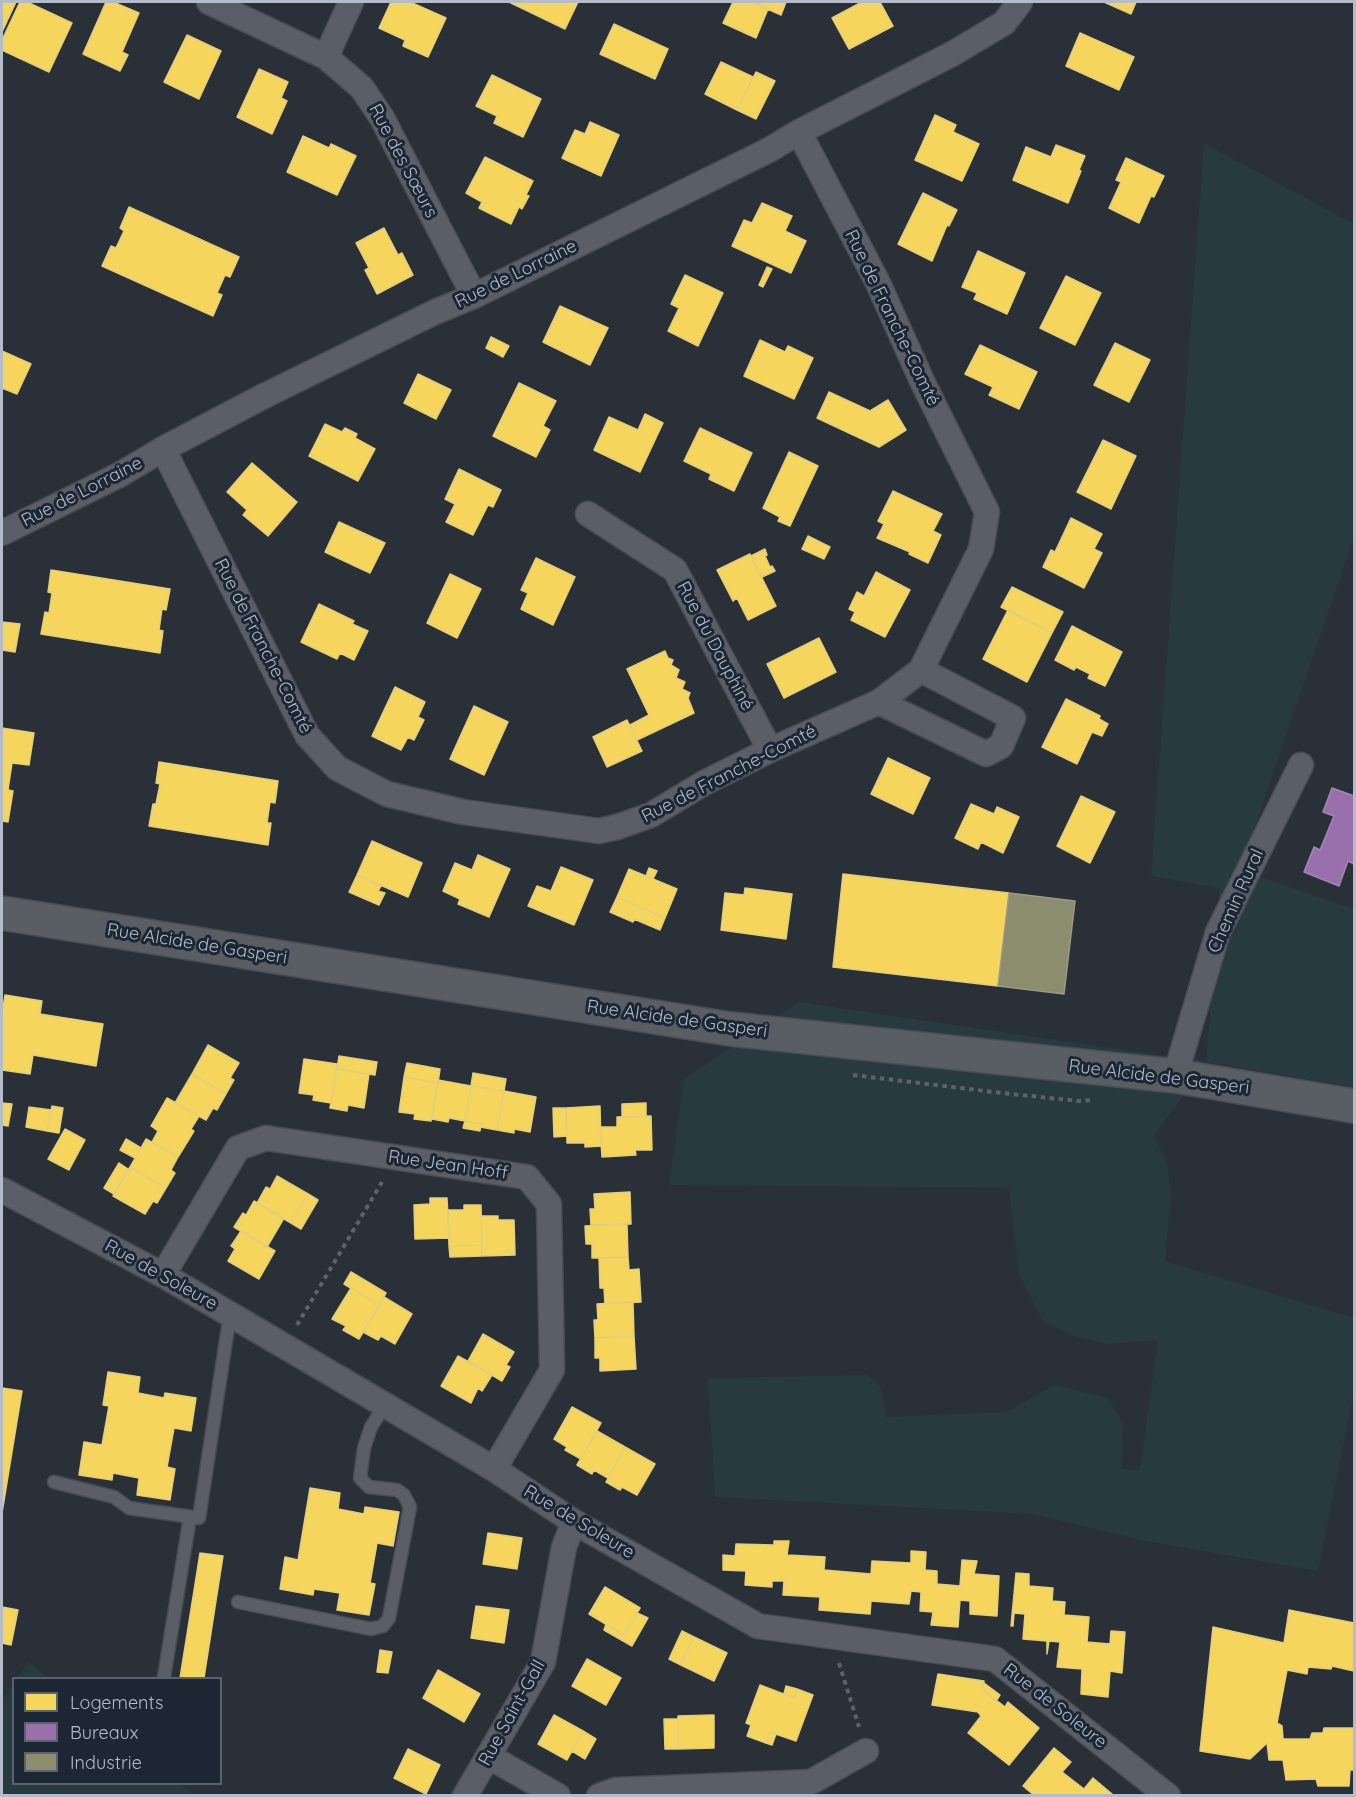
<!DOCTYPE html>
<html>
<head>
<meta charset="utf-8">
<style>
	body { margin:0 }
	#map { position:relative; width:1356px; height:1797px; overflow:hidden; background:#2a3038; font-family:Quicksand,sans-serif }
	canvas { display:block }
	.frame { position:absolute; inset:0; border:3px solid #b4bcc9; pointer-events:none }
	.legend { position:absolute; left:12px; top:1677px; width:210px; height:108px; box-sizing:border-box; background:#1d2633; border:2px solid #59626f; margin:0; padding:8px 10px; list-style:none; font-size:18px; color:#b4bcc9 }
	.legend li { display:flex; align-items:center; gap:12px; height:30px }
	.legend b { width:30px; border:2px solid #59626f }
</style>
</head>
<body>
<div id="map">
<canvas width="1356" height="1797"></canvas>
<div class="frame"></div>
<ul class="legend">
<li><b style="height:16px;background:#f6d55c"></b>Logements</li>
<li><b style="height:16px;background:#9970ab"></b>Bureaux</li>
<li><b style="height:16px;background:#8c8c6e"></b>Industrie</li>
</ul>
</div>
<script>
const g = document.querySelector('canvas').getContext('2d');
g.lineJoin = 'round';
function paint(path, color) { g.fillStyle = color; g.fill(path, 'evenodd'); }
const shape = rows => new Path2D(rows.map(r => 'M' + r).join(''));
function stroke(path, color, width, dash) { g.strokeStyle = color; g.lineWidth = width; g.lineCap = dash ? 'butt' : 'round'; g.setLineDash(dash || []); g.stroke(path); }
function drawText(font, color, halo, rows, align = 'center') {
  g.font = font + ' Quicksand,sans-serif'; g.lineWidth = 6; g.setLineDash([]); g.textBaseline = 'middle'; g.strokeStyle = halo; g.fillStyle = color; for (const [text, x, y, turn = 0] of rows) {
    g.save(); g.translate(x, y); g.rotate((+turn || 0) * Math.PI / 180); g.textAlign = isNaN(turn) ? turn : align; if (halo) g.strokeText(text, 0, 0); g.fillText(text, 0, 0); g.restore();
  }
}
paint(shape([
	[1204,143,1354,224,1354,537,1240,870,1354,909,1354,1087,1207,1062,1154,1136,1167,1162,1171,1195,1165,1261,1354,1318,1354,1392,1318,1571,1145,1541,1033,1514,715,1497,708,1378,868,1375,881,1387,886,1417,1006,1412,1055,1385,1108,1398,1123,1423,1121,1469,1140,1470,1158,1340,1107,1344,1074,1336,1043,1322,1019,1275,1009,1188,669,1185,684,1079,799,1002,1206,1062,1220,888,1151,876],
	[28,1662,49,1678,17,1678],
	[13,1684,14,1784,180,1784,195,1795,2,1795,2,1701]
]), '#273a3e');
const homes = shape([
	[2,2,16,2,2,32,2,2],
	[20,2,27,2,72,23,49,72,2,50,2,40,20,2],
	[106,2,113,2,139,13,122,52,128,55,120,71,83,54,106,2],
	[391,2,410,2,446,18,428,57,403,46,405,40,379,28,391,2],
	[509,2,578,2,565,29,509,2],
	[733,2,752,2,768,9,756,38,723,23,733,2],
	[752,2,786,2,781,15,752,2],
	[862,2,880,2,893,26,849,49,832,18,862,2],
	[1104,2,1136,2,1131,14,1104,2],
	[614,24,668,49,655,79,600,54,614,24],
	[1080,33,1134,57,1119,90,1066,66,1080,33],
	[187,35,221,51,199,99,164,82,187,35],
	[721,62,753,77,737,110,705,94,721,62],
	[259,69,288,82,281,98,287,101,272,134,237,117,259,69],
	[756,72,775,81,756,119,737,110,756,72],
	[492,75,541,99,523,137,494,123,497,116,476,106,492,75],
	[935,115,956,125,953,132,979,144,962,181,915,160,935,115],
	[590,122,619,135,601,176,562,158,575,130,585,134,590,122],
	[303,136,329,148,331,144,356,156,337,195,287,172,303,136],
	[1056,145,1085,156,1079,170,1081,171,1068,203,1013,180,1026,147,1051,157,1056,145],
	[485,157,533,181,526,195,529,196,522,209,519,207,511,224,479,208,482,202,466,193,485,157],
	[1126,158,1164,176,1154,197,1151,196,1139,223,1109,208,1121,182,1116,180,1126,158],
	[923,193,957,210,949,226,947,225,932,261,898,244,923,193],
	[762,203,792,216,785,231,806,241,791,273,732,246,744,220,752,223,762,203],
	[129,207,239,257,230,277,225,275,217,293,222,295,213,316,102,266,111,246,116,248,124,231,120,228,129,207],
	[384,228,398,255,402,253,413,275,377,294,365,270,369,268,356,243,384,228],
	[978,251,1025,273,1007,314,974,299,977,293,962,287,978,251],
	[767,267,772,269,763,287,759,285,767,267],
	[685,275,723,293,698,346,668,331,679,308,671,304,685,275],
	[1066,276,1101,293,1075,345,1040,328,1066,276],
	[560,306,608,328,590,365,543,342,560,306],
	[491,337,509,346,503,357,486,348,491,337],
	[760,340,785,352,788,346,813,358,794,399,744,376,760,340],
	[1115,343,1150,360,1129,402,1094,385,1115,343],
	[980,345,1037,372,1019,409,989,395,993,387,965,374,980,345],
	[2,351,31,364,17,394,2,388,2,351],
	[418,374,451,390,436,419,404,403,418,374],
	[519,383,556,401,543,426,550,430,536,457,493,436,519,383],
	[829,392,870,411,888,400,906,430,879,447,817,418,829,392],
	[645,414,663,423,640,472,594,450,609,417,638,430,645,414],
	[325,424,342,432,345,428,357,434,355,438,375,449,358,481,309,456,325,424],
	[700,428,752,453,734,491,709,479,711,474,684,461,700,428],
	[1103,440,1136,456,1111,509,1077,492,1103,440],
	[789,452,818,466,790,526,778,521,780,517,763,508,789,452],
	[252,463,297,502,268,536,243,515,247,510,227,492,252,463],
	[459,469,501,490,493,507,488,505,473,535,446,522,455,504,445,499,459,469],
	[893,491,942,514,933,531,941,535,928,563,909,554,910,552,877,538,884,524,878,521,893,491],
	[1071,518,1102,534,1094,549,1102,553,1084,588,1043,567,1051,550,1055,552,1071,518],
	[339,522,385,543,370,573,325,552,339,522],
	[808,536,830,547,824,559,802,549,808,536],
	[765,549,767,555,765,556,770,567,772,566,775,571,762,577,751,556,765,549],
	[750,554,776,606,748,620,737,598,733,601,717,570,750,554],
	[536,558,575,577,553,625,521,609,528,593,521,590,536,558],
	[51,570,170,589,166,610,162,609,159,630,163,631,160,653,41,634,45,612,49,613,52,593,48,592,51,570],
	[876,572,910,590,885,637,851,620,855,612,849,609,857,592,864,596,876,572],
	[450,574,481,589,457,638,427,623,450,574],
	[1012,587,1063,612,1052,633,1001,607,1012,587],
	[319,604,354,621,352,624,368,631,354,660,340,653,337,659,301,642,319,604],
	[1008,610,1052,633,1027,682,983,659,1008,610],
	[2,622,20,624,15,652,2,650,2,622],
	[1072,626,1122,652,1105,686,1088,678,1090,674,1076,667,1074,670,1055,660,1072,626],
	[819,638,836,672,784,698,767,664,819,638],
	[665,651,668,658,673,660,671,665,679,670,676,678,685,682,682,689,690,693,688,698,694,713,637,740,630,725,649,715,627,669,665,651],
	[395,687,425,702,418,717,424,720,414,740,408,737,401,750,372,736,395,687],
	[1066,699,1100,716,1099,719,1108,724,1102,736,1092,732,1077,764,1042,747,1066,699],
	[474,706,508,722,484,775,450,759,474,706],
	[627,720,642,751,607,767,593,737,627,720],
	[2,728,34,733,29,765,12,763,8,790,13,791,8,822,2,821,2,728],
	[888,758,930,778,913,814,871,794,888,758],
	[159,762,278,781,275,803,270,802,267,823,271,823,268,845,149,826,153,804,156,804,160,784,156,783,159,762],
	[1081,796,1115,812,1090,863,1057,846,1081,796],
	[971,804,994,814,997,807,1019,817,1003,853,981,842,978,849,955,838,971,804],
	[372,841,422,863,408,897,357,875,372,841],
	[478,855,510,869,489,917,458,904,460,899,443,891,455,863,472,870,478,855],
	[561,867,593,880,574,925,528,906,537,886,551,891,561,867],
	[649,868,657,871,653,879,646,876,649,868],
	[629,869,677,889,665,918,617,897,629,869],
	[843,874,1009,893,998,986,833,967,843,874],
	[357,875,381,886,378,891,385,893,379,905,349,892,357,875],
	[745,888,792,894,786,939,721,930,725,893,744,895,745,888],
	[617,897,665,918,660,930,634,919,633,922,610,912,617,897],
	[5,995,42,1001,40,1014,103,1024,96,1066,33,1055,30,1074,2,1070,2,1014,5,995],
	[208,1045,239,1063,230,1078,234,1080,226,1094,192,1074,208,1045],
	[339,1056,377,1062,375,1075,337,1069,339,1056],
	[304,1059,337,1064,331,1103,313,1100,314,1095,299,1093,304,1059],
	[407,1063,440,1069,438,1083,404,1077,407,1063],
	[337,1069,369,1074,364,1108,348,1105,347,1111,330,1108,337,1069],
	[473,1073,506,1079,504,1091,471,1086,473,1073],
	[192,1074,226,1094,217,1110,213,1108,206,1120,175,1103,192,1074],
	[404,1077,438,1083,431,1121,414,1119,415,1114,399,1112,404,1077],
	[438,1080,471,1086,465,1121,449,1118,448,1122,432,1119,438,1080],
	[471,1086,504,1091,497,1130,480,1127,481,1124,465,1121,471,1086],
	[504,1091,536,1097,530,1132,514,1129,514,1133,497,1130,504,1091],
	[167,1098,199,1116,191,1129,194,1131,178,1157,152,1142,158,1131,151,1126,167,1098],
	[2,1103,12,1104,8,1126,2,1125,2,1103],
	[646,1103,646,1116,622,1117,622,1104,646,1103],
	[52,1106,63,1108,59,1133,47,1131,52,1106],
	[600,1106,601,1146,585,1147,585,1143,567,1143,566,1108,600,1106],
	[29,1107,51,1110,47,1131,26,1127,29,1107],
	[553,1108,566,1108,567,1136,554,1137,553,1108],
	[651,1116,652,1150,635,1150,636,1155,602,1157,600,1127,617,1127,617,1117,651,1116],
	[465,1121,481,1124,480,1131,463,1128,465,1121],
	[65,1129,85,1140,69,1170,48,1159,65,1129],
	[126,1139,141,1148,135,1158,120,1150,126,1139],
	[146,1139,178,1157,171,1170,175,1173,166,1188,130,1167,146,1139],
	[119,1163,128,1169,114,1194,104,1188,119,1163],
	[130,1167,166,1188,157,1203,153,1201,145,1214,113,1196,130,1167],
	[277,1176,308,1194,291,1223,257,1203,266,1187,270,1189,277,1176],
	[630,1192,631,1224,591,1225,590,1209,595,1209,594,1194,630,1192],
	[308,1194,318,1200,301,1229,291,1223,308,1194],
	[430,1198,447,1198,449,1238,415,1239,414,1205,430,1204,430,1198],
	[254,1201,284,1218,267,1247,234,1227,243,1213,246,1215,254,1201],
	[464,1205,481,1205,482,1245,449,1246,448,1210,464,1210,464,1205],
	[481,1216,498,1216,498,1220,514,1220,515,1255,482,1256,481,1216],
	[627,1224,628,1257,592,1258,592,1244,586,1244,585,1226,627,1224],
	[241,1231,275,1251,259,1279,228,1261,235,1249,231,1246,241,1231],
	[482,1245,482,1256,450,1257,449,1246,482,1245],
	[628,1257,629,1270,639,1269,641,1302,605,1304,604,1288,600,1288,599,1258,628,1257],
	[351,1272,386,1293,379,1305,344,1284,351,1272],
	[351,1288,379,1305,359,1339,343,1330,346,1326,332,1319,351,1288],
	[384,1297,412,1314,395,1344,381,1336,378,1340,363,1332,384,1297],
	[633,1302,634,1336,595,1338,594,1320,598,1320,597,1304,633,1302],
	[483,1334,514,1352,506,1365,510,1367,502,1381,468,1361,483,1334],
	[634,1336,636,1369,600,1371,600,1358,595,1358,595,1338,634,1336],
	[458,1356,492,1375,482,1391,478,1388,471,1403,441,1386,458,1356],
	[108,1372,140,1377,138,1393,164,1398,165,1393,196,1398,191,1431,174,1428,167,1467,175,1469,170,1500,137,1495,139,1478,113,1473,112,1480,79,1475,84,1442,102,1445,109,1406,103,1405,108,1372],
	[2,1388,22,1391,2,1513,2,1388],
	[572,1407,601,1423,581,1459,565,1450,567,1447,554,1439,572,1407],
	[597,1431,625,1447,608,1478,594,1470,592,1474,577,1465,597,1431],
	[625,1447,655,1464,637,1495,622,1487,620,1490,606,1482,625,1447],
	[310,1488,340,1493,338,1509,364,1514,365,1507,399,1512,393,1546,377,1543,370,1583,375,1584,369,1615,337,1610,340,1593,314,1589,313,1595,280,1589,285,1557,298,1560,310,1488],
	[488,1533,522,1538,517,1569,483,1564,488,1533],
	[774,1541,789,1541,787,1555,825,1557,824,1570,871,1574,872,1561,911,1563,911,1551,926,1552,925,1570,937,1571,937,1584,960,1586,962,1560,977,1561,974,1574,999,1576,997,1616,970,1614,970,1601,960,1600,958,1627,931,1625,933,1612,920,1611,921,1592,911,1591,909,1604,871,1601,870,1614,819,1610,820,1597,783,1595,784,1581,772,1581,772,1587,745,1585,746,1571,723,1570,723,1555,735,1556,736,1544,774,1545,774,1541],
	[200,1553,223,1556,204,1678,180,1678,200,1553],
	[1016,1573,1029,1574,1029,1586,1053,1588,1052,1601,1065,1602,1064,1615,1089,1617,1087,1642,1110,1644,1111,1631,1125,1632,1122,1673,1110,1671,1108,1697,1081,1694,1082,1669,1057,1667,1060,1642,1049,1641,1047,1654,1047,1641,1023,1639,1025,1614,1014,1613,1013,1626,1011,1626,1016,1573],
	[605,1587,640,1608,624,1635,589,1614,605,1587],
	[476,1606,509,1610,504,1643,471,1638,476,1606],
	[2,1607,18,1610,11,1645,2,1643,2,1607],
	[1289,1610,1354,1623,1354,1671,1332,1666,1331,1669,1308,1667,1307,1674,1287,1670,1277,1723,1282,1726,1283,1739,1310,1739,1312,1733,1323,1733,1324,1728,1354,1728,1354,1770,1350,1770,1349,1786,1318,1786,1316,1779,1286,1780,1283,1760,1269,1760,1267,1743,1250,1759,1200,1751,1213,1627,1284,1643,1289,1610],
	[637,1613,648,1618,632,1646,604,1630,606,1624,624,1635,637,1613],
	[682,1631,694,1637,681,1665,669,1659,682,1631],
	[694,1637,727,1653,714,1681,681,1665,694,1637],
	[380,1650,392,1652,388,1673,377,1672,380,1650],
	[587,1659,621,1678,606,1705,572,1686,587,1659],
	[438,1670,480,1694,464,1722,423,1698,438,1670],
	[938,1674,984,1681,982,1689,1005,1707,1008,1702,1039,1728,1009,1765,968,1733,981,1716,978,1712,932,1705,938,1674],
	[984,1683,1000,1695,996,1701,982,1689,984,1683],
	[760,1685,794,1698,797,1689,813,1695,796,1741,770,1732,766,1743,747,1736,751,1725,746,1723,760,1685],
	[786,1686,797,1689,794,1698,784,1694,786,1686],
	[554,1715,583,1731,567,1760,538,1744,554,1715],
	[714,1715,714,1748,678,1749,678,1716,714,1715],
	[664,1719,678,1719,678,1749,665,1749,664,1719],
	[583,1731,596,1739,585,1759,572,1751,583,1731],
	[770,1732,776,1734,772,1745,766,1743,770,1732],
	[1054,1748,1071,1762,1062,1772,1084,1789,1093,1778,1112,1794,1111,1796,1035,1796,1023,1786,1054,1748],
	[408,1749,440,1765,426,1794,394,1778,408,1749]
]);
paint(homes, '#f6d55c');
stroke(homes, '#e2ce7d', 1.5);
const offices = shape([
	[1332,788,1354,796,1354,864,1348,861,1339,886,1304,872,1314,847,1320,850,1334,816,1323,812,1332,788]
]);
paint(offices, '#9970ab');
stroke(offices, '#a187b4', 1.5);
const industry = shape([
	[1009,893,1075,901,1064,994,998,986,1009,893]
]);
paint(industry, '#8c8c6e');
stroke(industry, '#989a89', 1.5);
const lane = shape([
	[54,1482,114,1497,129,1508,199,1518,230,1314],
	[238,1602,371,1629,383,1626,389,1618,410,1507,404,1495,397,1490,369,1487,360,1478,364,1448,371,1427,385,1405],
	[164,1677,190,1517]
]);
const street = shape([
	[209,2,326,57,362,88,382,118,474,296],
	[326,57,351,2],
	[163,449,307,735,337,768,387,794,463,812,599,831,617,827,651,815,704,783,770,750,879,702,921,670,981,549,987,512,922,381,878,283,799,132],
	[588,514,675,570,770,750],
	[2,533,121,474,163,449,266,395,435,312,474,296,769,150,799,132,952,54,1004,23,1020,2],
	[879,702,986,754,1001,746,1013,718,921,670],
	[1175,1076,1218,932,1301,765],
	[2,1190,163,1275,494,1469,574,1522,758,1626,995,1659,1168,1796],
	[163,1275,238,1148,266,1138,527,1177,549,1204,552,1370,494,1469],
	[488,1756,558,1796],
	[465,1796,543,1662,564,1547,574,1522],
	[599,1796,616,1790,811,1782,866,1751]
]);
const secondary = shape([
	[2,913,730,1029,1175,1076,1354,1106]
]);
stroke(lane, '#484c53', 15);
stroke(street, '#484c53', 27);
stroke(secondary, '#484c53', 36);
stroke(shape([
	[853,1075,1002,1093,1079,1101,1093,1100],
	[297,1325,382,1182],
	[839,1663,859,1727]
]), '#5d636a', 4, [4.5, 4.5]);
stroke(lane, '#5a5e66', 12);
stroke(street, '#5a5e66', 24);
stroke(secondary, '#595d64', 33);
drawText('18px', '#b4bcc9', '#1d2633', [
	["Rue des Sœurs",403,161,62],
	["Rue de Lorraine",516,274,-26],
	["Rue de Franche-Comté",892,318,64],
	["Rue de Lorraine",82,492,-27],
	["Rue de Franche-Comté",263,646,63],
	["Rue du Dauphiné",715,646,62],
	["Rue de Franche-Comté",729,774,-27],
	["Chemin Rural",1236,901,-66],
	["Rue Alcide de Gasperi",197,944,9],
	["Rue Alcide de Gasperi",677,1019,8],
	["Rue Alcide de Gasperi",1159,1077,7],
	["Rue Jean Hoff",448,1165,8],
	["Rue de Soleure",161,1275,29],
	["Rue de Soleure",579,1522,31],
	["Rue de Soleure",1055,1706,38],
	["Rue Saint-Gall",512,1713,-61]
]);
</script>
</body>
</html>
